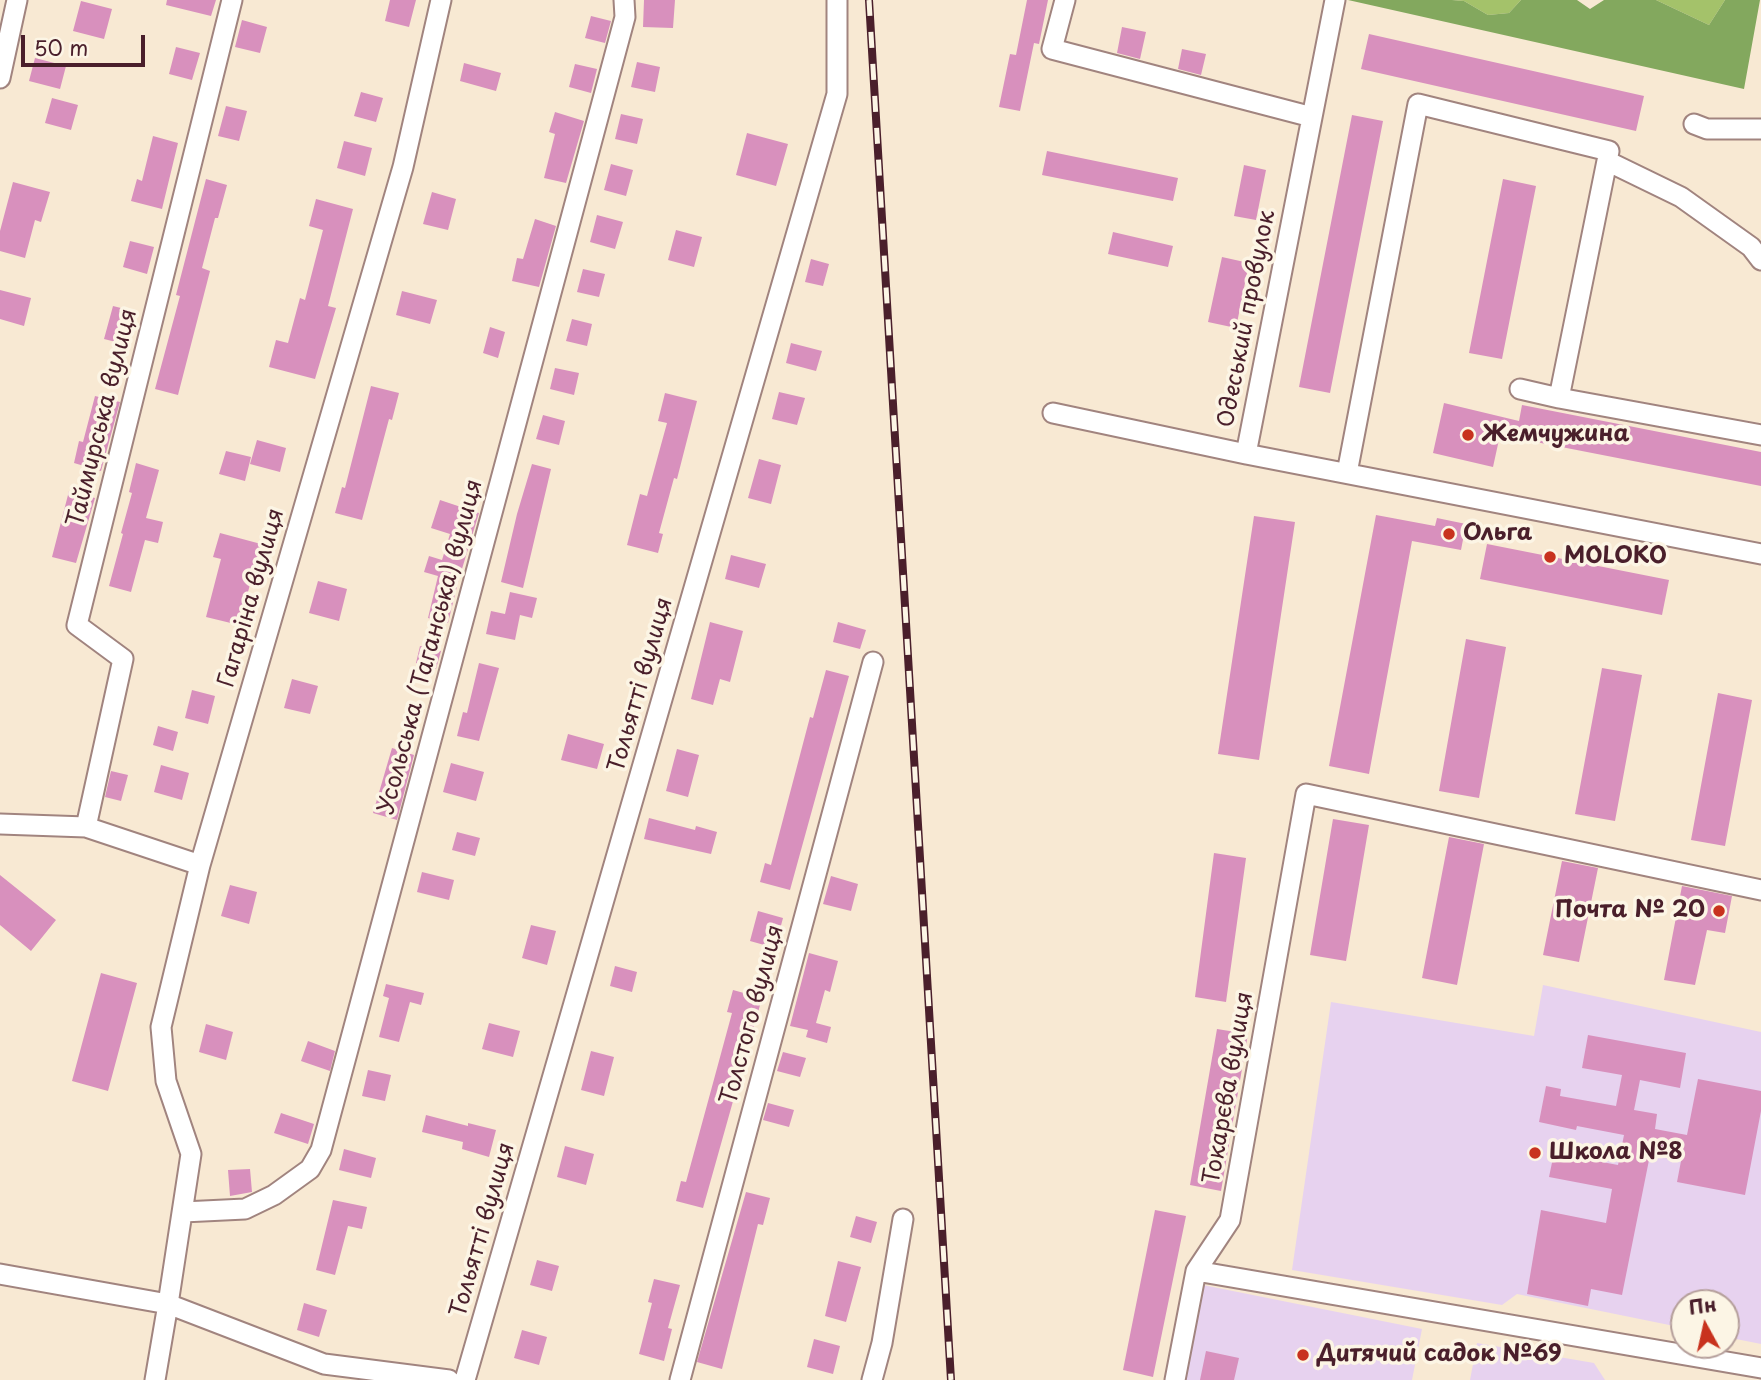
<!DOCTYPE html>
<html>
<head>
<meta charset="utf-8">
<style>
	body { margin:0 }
	#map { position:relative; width:1761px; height:1380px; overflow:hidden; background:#f8e9d3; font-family:"Playpen Sans",sans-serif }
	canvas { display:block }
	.north { position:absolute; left:1670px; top:1289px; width:70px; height:70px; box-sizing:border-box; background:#fcf5e5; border:2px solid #b59f9b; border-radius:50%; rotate:352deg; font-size:19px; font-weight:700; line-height:28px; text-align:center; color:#4a1f2b }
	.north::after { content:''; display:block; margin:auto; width:24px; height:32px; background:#c8321e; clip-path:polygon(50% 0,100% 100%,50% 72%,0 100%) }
	.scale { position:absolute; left:21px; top:35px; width:124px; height:32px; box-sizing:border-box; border:4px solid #4a1f2b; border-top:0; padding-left:9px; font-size:21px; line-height:24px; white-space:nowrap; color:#4a1f2b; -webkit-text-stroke:5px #fcf5e5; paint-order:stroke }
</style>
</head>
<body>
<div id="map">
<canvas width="1761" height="1380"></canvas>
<div class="north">Пн</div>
<div class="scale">50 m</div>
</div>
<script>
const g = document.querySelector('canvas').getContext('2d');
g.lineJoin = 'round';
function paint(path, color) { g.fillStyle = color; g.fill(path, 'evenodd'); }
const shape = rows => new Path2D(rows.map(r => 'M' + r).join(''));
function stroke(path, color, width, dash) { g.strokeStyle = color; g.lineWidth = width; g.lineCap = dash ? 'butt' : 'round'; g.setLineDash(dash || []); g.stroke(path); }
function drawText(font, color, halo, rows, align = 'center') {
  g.font = font + ' "Playpen Sans",sans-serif'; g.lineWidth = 7; g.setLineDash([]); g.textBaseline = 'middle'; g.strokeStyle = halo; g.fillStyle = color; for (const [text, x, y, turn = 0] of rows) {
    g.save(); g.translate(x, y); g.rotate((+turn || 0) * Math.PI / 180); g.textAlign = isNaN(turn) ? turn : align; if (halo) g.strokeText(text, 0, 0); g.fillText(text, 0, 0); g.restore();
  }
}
paint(shape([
	[1543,985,1761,1032,1761,1344,1726,1337,1726,1303,1684,1303,1684,1328,1517,1294,1502,1305,1292,1270,1331,1002,1534,1036],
	[1203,1285,1422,1329,1412,1380,1184,1380],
	[1477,1343,1594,1363,1605,1380,1470,1380]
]), '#e7d2ef');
paint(shape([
	[1452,0,1521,0,1509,13,1488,15,1464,1],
	[1656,0,1725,0,1709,25]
]), '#a4c26a');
paint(shape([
	[1348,0,1452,0,1464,1,1488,15,1509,13,1521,0,1577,0,1590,9,1604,0,1656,0,1709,25,1725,0,1760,0,1744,89]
]), '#83a85e');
paint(shape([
	[167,0,216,0,211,16,166,5],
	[390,0,416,0,409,27,385,21],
	[644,0,675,0,673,28,643,27],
	[1027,0,1048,0,1039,44,1034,43,1020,111,999,107,1010,54,1016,55],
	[81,1,112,9,104,39,73,31],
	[591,16,611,21,605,43,585,38],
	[242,20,267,27,260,53,235,47],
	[1122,27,1146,32,1140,59,1117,53],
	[1369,34,1644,96,1636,131,1361,69],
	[176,47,200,53,192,80,169,74],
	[1182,49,1206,54,1201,75,1178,69],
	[35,58,66,66,60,89,29,81],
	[637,62,660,67,655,92,631,87],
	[464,63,501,73,496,91,460,81],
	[575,64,597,69,591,93,569,87],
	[361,92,383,98,376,122,354,116],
	[52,98,78,105,71,130,45,123],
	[226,106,247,111,239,141,218,136],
	[555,112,584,121,566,183,544,178,555,134,549,132],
	[621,114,643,119,637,144,615,139],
	[1352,115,1383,121,1330,393,1299,387],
	[747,133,788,144,776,186,736,175],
	[153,136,178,143,162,209,131,201,137,179,142,181],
	[344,141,372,148,365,176,337,168],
	[1047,151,1178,178,1173,201,1042,175],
	[611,164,633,170,626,196,604,190],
	[1244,165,1266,170,1256,220,1234,216],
	[206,179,227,185,218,218,215,218,202,268,210,271,178,395,155,389,180,296,176,295],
	[1503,179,1536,186,1502,359,1469,353],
	[13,182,50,192,41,222,35,220,25,258,0,251,0,231],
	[432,192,456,199,448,230,423,224],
	[316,199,353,209,328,306,336,308,315,379,269,367,276,340,288,343,300,298,305,300,323,230,309,226],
	[597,215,623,222,615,249,590,242],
	[535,219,556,226,539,287,512,281,517,258,523,259],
	[676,230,702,237,694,267,668,260],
	[1113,232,1173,246,1168,267,1108,254],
	[130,241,154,247,147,274,123,267],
	[1222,257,1249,263,1236,328,1208,322],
	[811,259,829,264,823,286,805,282],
	[583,269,605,274,599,297,577,292],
	[0,290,31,298,24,326,0,319],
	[402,291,437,300,430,324,396,315],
	[113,306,137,312,128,345,104,339],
	[572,319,592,324,587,346,566,341],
	[490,327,505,332,498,358,483,353],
	[791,343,822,351,816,371,786,363],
	[555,368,579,373,574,395,550,389],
	[371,386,399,393,392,420,389,419,362,520,335,513,342,487,345,488],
	[779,392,805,398,797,425,772,419],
	[665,393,697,401,677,479,674,478,659,533,663,534,658,553,627,545,640,494,647,496,667,423,658,421],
	[95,396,120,402,101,471,74,463,79,441,83,442],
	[1444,403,1519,421,1522,405,1761,452,1761,486,1500,435,1493,467,1433,453],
	[543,415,565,421,559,445,536,439],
	[257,440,286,448,280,472,250,464],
	[226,451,251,457,245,481,219,474],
	[759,459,781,465,771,504,748,498],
	[136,463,159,470,146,518,163,522,158,543,145,540,131,592,109,586,123,534,121,533,132,493,129,492],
	[532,464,551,469,523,588,501,582,517,514],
	[69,491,95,498,76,563,52,557],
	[440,500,479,513,458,582,448,623,428,618,438,576,424,572,429,556,442,560,450,534,431,528],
	[1376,515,1435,526,1437,518,1466,524,1461,550,1412,541,1369,774,1329,766],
	[1254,516,1295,522,1259,760,1218,754],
	[220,533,261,544,239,625,206,617,221,559,213,557],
	[1487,544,1669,580,1662,615,1480,579],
	[731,555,766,564,759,588,725,579],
	[318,581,347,589,339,621,309,613],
	[510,592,537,598,532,618,520,615,515,640,486,634,491,611,505,614],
	[710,622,743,631,730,682,720,679,713,705,691,699],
	[838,622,866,630,860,649,833,642],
	[1466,639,1506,647,1479,798,1439,791],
	[420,646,441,651,436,669,416,663],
	[479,663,499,668,479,741,457,736,463,712,467,713],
	[1602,668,1642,675,1615,821,1575,814],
	[826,670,849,676,790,890,760,882,765,863,771,865,810,717,813,718],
	[292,679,318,686,310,714,284,708],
	[192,690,215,696,208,724,185,718],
	[1718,693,1752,700,1725,846,1691,840],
	[158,726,178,732,173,751,153,745],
	[568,734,604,744,597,769,561,760],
	[392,748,414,755,397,820,373,813],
	[677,749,699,755,688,797,666,791],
	[451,763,484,772,476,801,443,792],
	[161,765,189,773,182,800,154,792],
	[111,771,128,775,121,801,105,797],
	[649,818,695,830,696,826,717,832,711,854,644,839],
	[1333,819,1369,825,1346,961,1310,955],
	[457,832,480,838,475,856,452,850],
	[1449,837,1484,844,1457,985,1422,978],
	[1214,853,1246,858,1226,1002,1195,997],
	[1562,861,1598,868,1579,962,1543,955],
	[422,872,454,880,449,900,417,892],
	[0,875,56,920,31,951,0,925],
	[831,876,858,884,851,911,823,904],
	[230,885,257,892,249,924,221,916],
	[1682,886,1732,896,1725,933,1707,930,1695,985,1664,980],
	[758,911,783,918,775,948,750,941],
	[531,925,556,931,547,965,522,958],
	[809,953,838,961,830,992,825,990,816,1023,831,1027,827,1043,806,1037,808,1030,790,1026],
	[615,966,637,972,632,992,610,986],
	[101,973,137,983,108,1091,72,1081],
	[386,984,424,993,421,1005,410,1002,399,1042,379,1037,389,998,383,996],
	[733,990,762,998,703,1208,676,1201,681,1181,686,1182,713,1083,732,1013,727,1012],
	[489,1023,520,1031,513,1057,482,1049],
	[206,1024,233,1032,226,1060,199,1052],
	[1217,1029,1248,1034,1221,1191,1190,1185],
	[1588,1035,1686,1053,1680,1088,1640,1080,1634,1110,1657,1114,1655,1129,1687,1135,1698,1079,1761,1091,1761,1111,1745,1195,1677,1182,1681,1161,1650,1155,1622,1295,1591,1289,1588,1306,1527,1294,1541,1210,1606,1223,1612,1189,1549,1177,1554,1153,1618,1165,1624,1135,1577,1126,1576,1130,1539,1122,1546,1086,1561,1089,1560,1096,1616,1106,1622,1075,1582,1068],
	[308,1041,335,1051,330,1071,301,1061],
	[591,1051,614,1057,604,1096,581,1090],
	[783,1052,806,1058,800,1077,777,1071],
	[368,1070,391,1075,385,1101,362,1096],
	[768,1103,794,1110,789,1127,763,1120],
	[281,1113,314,1124,308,1144,274,1133],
	[426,1115,468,1126,468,1123,496,1130,489,1157,462,1149,463,1142,422,1132],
	[565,1146,594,1154,586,1185,557,1177],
	[344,1149,376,1158,371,1178,339,1170],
	[250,1169,252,1192,230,1196,228,1170],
	[746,1192,770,1198,763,1225,758,1224,722,1369,697,1362],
	[333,1200,367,1207,362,1229,348,1226,335,1275,316,1270],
	[1155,1210,1186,1216,1153,1377,1123,1370],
	[856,1216,877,1222,871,1243,850,1237],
	[537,1260,559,1266,552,1291,530,1285],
	[838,1261,861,1267,846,1322,825,1316],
	[654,1279,680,1285,668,1328,672,1329,664,1361,639,1354,652,1303,648,1302],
	[304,1303,327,1310,319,1337,297,1330],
	[522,1330,547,1337,539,1365,514,1358],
	[814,1339,840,1346,833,1374,807,1367],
	[1206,1351,1239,1358,1234,1380,1200,1380]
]), '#d890bd');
const minor = shape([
	[441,0,403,167,200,865,161,1027,166,1081,191,1154,168,1304,324,1364,449,1380],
	[1065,0,1052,49,1312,117],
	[0,78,17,0],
	[1694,124,1707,129,1761,129],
	[1607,161,1681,197,1751,247,1761,260],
	[1559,398,1761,435],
	[1053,413,1246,454,1335,0],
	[1246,454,1761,554],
	[1347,473,1418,104,1609,151,1559,398,1520,389],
	[0,824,86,827,200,865],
	[86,827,123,659,77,625,232,0],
	[183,1212,245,1209,274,1195,310,1169,321,1150,625,17,624,0],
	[1196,1271,1761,1368],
	[0,1274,168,1304,155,1380],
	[465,1380,837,94,837,0],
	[680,1380,873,662],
	[872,1380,882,1343,903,1219],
	[1175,1380,1196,1271,1230,1220,1306,794,1761,890]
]);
stroke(minor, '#a1847f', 23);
stroke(minor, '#fff', 19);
const rail = shape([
	[869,0,951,1380]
]);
stroke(rail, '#4a1f2b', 8);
stroke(rail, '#fcf5e5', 5, [16]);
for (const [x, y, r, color] of [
	[1468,435,7,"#c8321e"],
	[1449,534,7,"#c8321e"],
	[1550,557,7,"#c8321e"],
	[1719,911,7,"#c8321e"],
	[1535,1153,7,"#c8321e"],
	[1303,1355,7,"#c8321e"]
]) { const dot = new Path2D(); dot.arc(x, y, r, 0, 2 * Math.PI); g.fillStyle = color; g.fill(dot); stroke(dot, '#fcf5e5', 2.5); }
drawText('23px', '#4a1f2b', '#fcf5e5', [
	["Одеський провулок",1247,319,-79],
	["Таймирська вулиця",103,418,-76],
	["Гагаріна вулиця",252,598,-74],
	["Усольська (Таганська) вулиця",431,647,-75],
	["Тольятті вулиця",641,685,-74],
	["Толстого вулиця",753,1015,-75],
	["Токарєва вулиця",1229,1088,-80],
	["Тольятті вулиця",483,1230,-74]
]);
drawText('bold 23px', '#4a1f2b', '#fcf5e5', [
	["Жемчужина",1482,435],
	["Ольга",1463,534],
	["MOLOKO",1564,557],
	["Почта № 20",1705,911,"right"],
	["Школа №8",1549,1153],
	["Дитячий садок №69",1317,1355]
], 'left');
</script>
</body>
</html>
